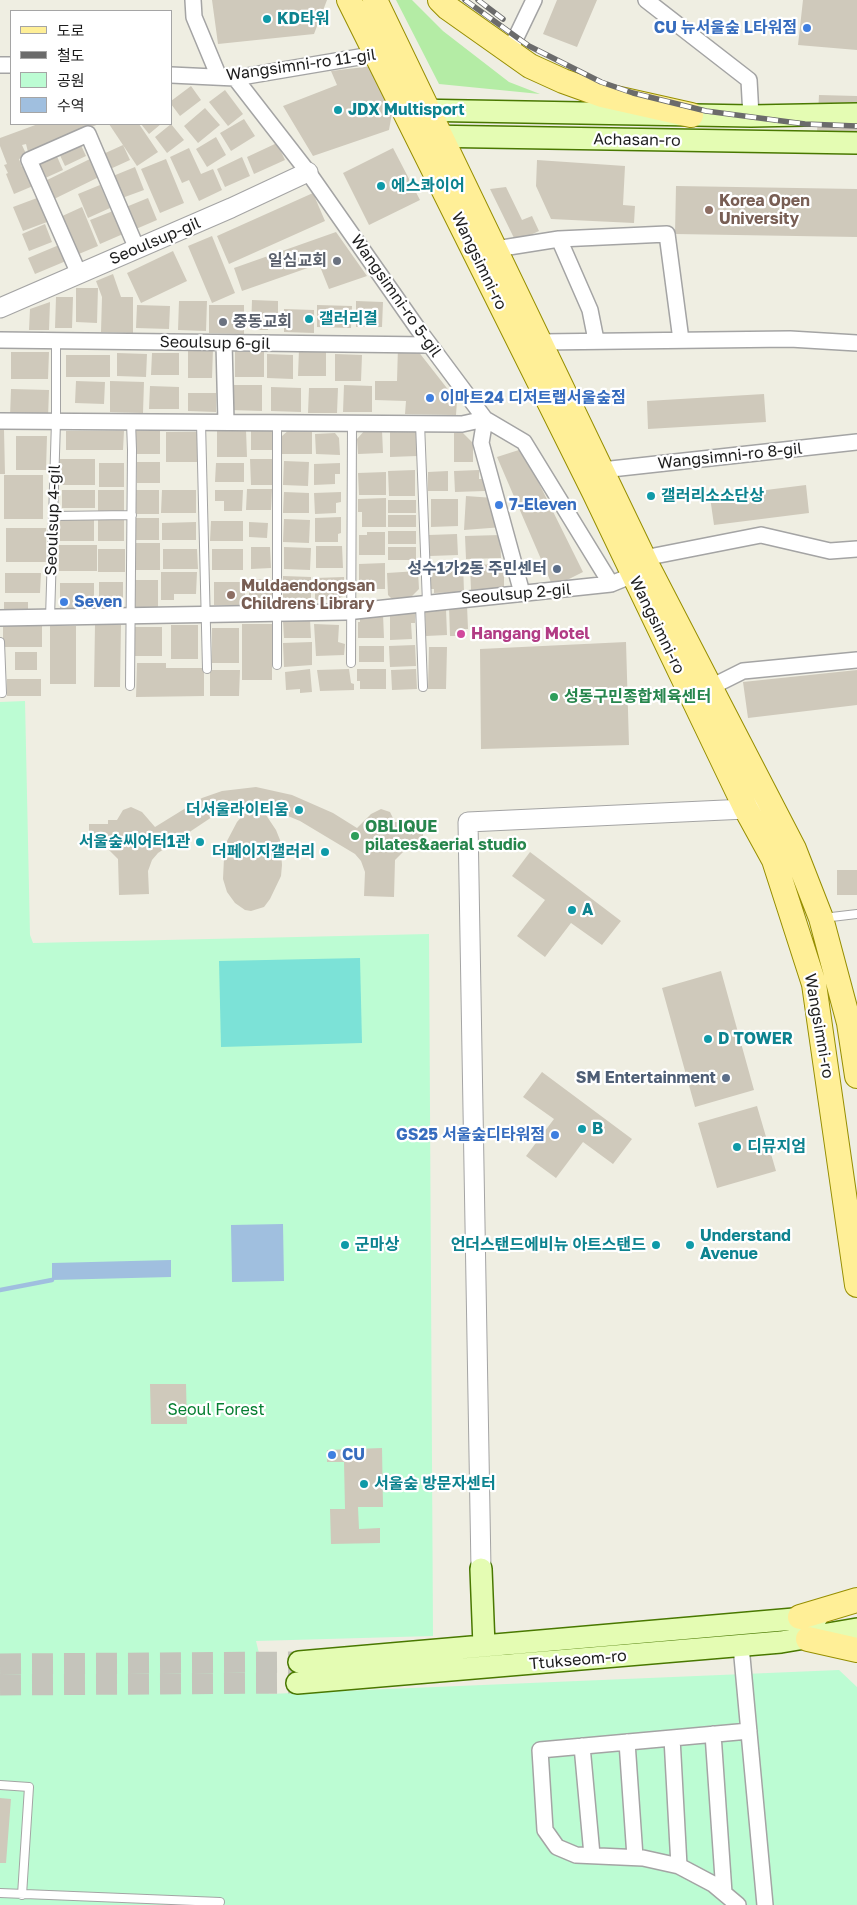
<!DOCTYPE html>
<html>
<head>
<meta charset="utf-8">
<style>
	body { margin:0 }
	#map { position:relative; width:857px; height:1905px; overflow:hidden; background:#efeee2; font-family:"Golos Text","Noto Sans KR",sans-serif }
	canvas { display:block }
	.legend { position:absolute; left:10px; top:10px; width:162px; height:115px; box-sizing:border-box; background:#fff; border:1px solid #a5a5a5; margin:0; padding:6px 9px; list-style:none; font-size:15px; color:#1d1d1d }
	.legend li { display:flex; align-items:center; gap:10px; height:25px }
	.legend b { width:25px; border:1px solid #a5a5a5 }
</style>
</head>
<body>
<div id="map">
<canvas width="857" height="1905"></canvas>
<ul class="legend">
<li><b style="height:6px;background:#ffef97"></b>도로</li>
<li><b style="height:6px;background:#6b6b6b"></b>철도</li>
<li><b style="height:14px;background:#bcfcd3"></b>공원</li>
<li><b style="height:14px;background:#a0bfdf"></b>수역</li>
</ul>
</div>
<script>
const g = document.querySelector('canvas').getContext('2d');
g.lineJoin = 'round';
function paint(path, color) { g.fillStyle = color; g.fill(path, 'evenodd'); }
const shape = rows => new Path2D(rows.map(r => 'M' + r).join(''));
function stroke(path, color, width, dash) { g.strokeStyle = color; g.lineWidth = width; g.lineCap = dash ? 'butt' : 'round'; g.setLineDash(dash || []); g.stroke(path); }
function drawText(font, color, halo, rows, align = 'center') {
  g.font = font + ' "Golos Text","Noto Sans KR",sans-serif'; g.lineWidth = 4.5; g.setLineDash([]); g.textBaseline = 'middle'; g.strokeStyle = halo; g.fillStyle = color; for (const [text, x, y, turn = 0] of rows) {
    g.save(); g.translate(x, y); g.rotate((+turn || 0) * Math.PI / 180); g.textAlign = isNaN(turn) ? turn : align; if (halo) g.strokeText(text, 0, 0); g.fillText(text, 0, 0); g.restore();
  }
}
paint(shape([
	[396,0,412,0,443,31,509,82,540,94,439,84]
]), '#b4eca5');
paint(shape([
	[25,701,30,935,33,943,429,934,433,1636,256,1641,269,1694,839,1670,857,1687,857,1905,0,1905,0,702]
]), '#bcfcd3');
paint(shape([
	[360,958,362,1043,221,1047,219,961]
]), '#7ce2d7');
paint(shape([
	[283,1224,284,1281,232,1282,231,1225],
	[171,1260,171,1277,52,1280,52,1263]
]), '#a0bfdf');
stroke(shape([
	[0,1290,52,1280]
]), '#a0bfdf', 4.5);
paint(shape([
	[212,0,327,0,314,34,218,44],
	[557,0,597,0,577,47,543,34],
	[803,0,857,0,857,50,798,45],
	[373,66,392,113,389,130,313,156,283,106,337,85,331,71],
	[191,86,201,100,180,116,171,104,171,101],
	[225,90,243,114,228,126,209,102],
	[819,95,857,96,857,153,816,151],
	[205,108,220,125,198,143,184,126],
	[244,119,255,136,231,151,220,133],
	[38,124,99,124,28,152,26,144,22,145,27,156,19,159,22,167,25,166,33,186,14,194,6,174,8,173,4,165,7,164,0,146,0,138],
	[109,124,139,124,158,152,137,166],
	[141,124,161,124,149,134],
	[171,124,184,140,167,153,155,137],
	[216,137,226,155,207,167,196,149],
	[79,141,86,156,65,166,58,151],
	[277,143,285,160,254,174,247,157],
	[123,145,130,160,108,170,101,155],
	[189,148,201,174,213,169,222,190,199,201,189,180,182,183,170,157],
	[393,148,420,200,369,225,343,173],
	[55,152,63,170,43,179,34,161],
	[242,157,250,176,225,187,217,169],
	[92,158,101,176,50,201,41,183],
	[166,159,184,203,160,213,141,169],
	[537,160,625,166,623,205,635,206,634,223,551,219,536,186],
	[135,167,144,190,122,198,113,176],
	[100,185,110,208,88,218,78,194],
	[676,186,857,189,857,237,675,234],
	[506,187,522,220,532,216,539,231,526,237,514,238,490,189],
	[313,193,325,221,229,264,217,236],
	[37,198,47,222,23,231,13,207],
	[148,198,157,220,136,229,126,207],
	[82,207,98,246,74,256,58,218],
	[113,211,123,234,100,244,90,220],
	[45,224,52,242,29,251,22,234],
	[336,232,367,276,329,289,319,264,242,291,234,268],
	[212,236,235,293,212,303,188,246],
	[59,245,66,261,35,274,28,258],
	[173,251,187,281,141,303,127,273],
	[113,274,121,297,133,297,133,333,101,332,102,297,96,281],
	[76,288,98,288,97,323,76,322],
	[56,297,73,297,72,328,55,328],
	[252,300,278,301,278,316,268,316,268,330,251,330],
	[179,301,207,301,206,331,178,330],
	[356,301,383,302,382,327,356,327],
	[50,302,49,330,29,330,30,309],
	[137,305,170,306,169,329,136,328],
	[209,305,244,305,244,334,209,333],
	[317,305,352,306,351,328,317,327],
	[284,309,314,310,314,333,284,332],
	[398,346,414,346,457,401,456,415,405,414,406,401,375,400,375,381,397,381],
	[188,349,213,349,212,378,188,378],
	[299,349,326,349,326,376,298,376],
	[235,351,264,352,264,377,235,377],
	[11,352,49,352,48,379,11,379],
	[117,353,147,354,146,377,117,376],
	[152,353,179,353,179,375,151,375],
	[267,354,293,355,293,379,267,378],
	[335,354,362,355,361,381,335,381],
	[66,355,110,355,110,377,66,377],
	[76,381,105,382,104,404,75,403],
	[110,381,144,382,143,413,110,412],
	[230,385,262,385,262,411,230,410],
	[344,385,372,386,372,412,343,412],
	[150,386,179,387,179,409,149,409],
	[271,387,301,388,301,412,271,411],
	[309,388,338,388,337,413,308,413],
	[11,389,49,390,48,418,10,417],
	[188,393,216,393,216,412,188,411],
	[764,394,766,422,648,429,647,401],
	[290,429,312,429,312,454,282,454,282,436],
	[0,430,4,430,5,474,0,474],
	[246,430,247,457,217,457,217,431],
	[272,430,273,450,251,450,251,431],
	[365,430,382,430,383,453,358,454,357,439],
	[416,430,417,456,390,457,390,431],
	[66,431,124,431,123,450,66,450],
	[136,431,160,431,160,454,135,454],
	[166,432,197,432,197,462,166,462],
	[335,433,339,438,340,455,316,454,315,434],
	[454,433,463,433,473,443,473,462,454,462],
	[16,436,47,436,46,470,16,470],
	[522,449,583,572,553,587,497,457],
	[60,459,95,459,95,485,60,485],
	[250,459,272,459,272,485,251,485],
	[284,461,309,462,308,486,283,485],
	[137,462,160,462,160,483,137,483],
	[99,463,124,463,124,487,99,487],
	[216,463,244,463,244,482,215,482],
	[340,463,340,474,335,474,335,484,314,485,314,464],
	[415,470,415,496,389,496,388,471],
	[479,470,479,479,484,479,485,491,455,492,454,471],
	[448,471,448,491,428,491,428,472],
	[386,472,386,495,359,495,358,473],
	[4,475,43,475,43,519,4,519],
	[806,485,809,513,714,525,710,497],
	[247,489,272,489,271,510,246,510],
	[62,490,95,490,95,508,62,508],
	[98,490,124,490,124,512,98,513],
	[134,490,159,490,159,514,134,514],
	[162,490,196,490,196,513,161,513],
	[215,490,243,490,242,511,224,511,224,501,215,501],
	[284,492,309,493,309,513,283,513],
	[341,492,341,502,336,503,336,513,315,514,314,493],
	[466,496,494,498,503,527,464,530],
	[386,498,386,527,362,527,362,512,358,512,358,499],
	[431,499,458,499,458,526,431,527],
	[388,500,416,500,416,513,388,513],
	[388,515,416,515,416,527,388,527],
	[98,517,124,517,124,541,98,541],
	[341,517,341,533,338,534,338,542,315,542,315,518],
	[60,518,94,518,94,541,60,541],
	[136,518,159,518,159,540,136,540],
	[284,519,310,520,309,543,283,542],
	[211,521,243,521,243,541,210,541],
	[196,522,196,540,162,540,162,523],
	[249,522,268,523,267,538,249,537],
	[6,528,46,528,46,562,6,562],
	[388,531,416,531,416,544,388,544],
	[367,532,385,532,385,555,359,555,359,535,367,535],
	[457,534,458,555,430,556,429,535],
	[500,535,501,558,466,559,465,536],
	[133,543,160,543,160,570,133,570],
	[59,545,97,545,97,571,59,571],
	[316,546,342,546,343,568,316,568],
	[251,547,270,547,271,568,251,569],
	[284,547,311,548,310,570,284,569],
	[388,547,416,547,416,560,388,560],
	[98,549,125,549,125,572,98,572],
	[163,549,197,549,198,569,163,569],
	[212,549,243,549,243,570,212,570],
	[385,563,385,589,359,589,359,564],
	[463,563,464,592,434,593,434,589,430,589,429,564],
	[504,564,504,588,471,590,470,565],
	[418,571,419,589,410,598,391,598,388,595,387,573],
	[161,572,197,572,196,594,174,594,174,600,161,600],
	[5,573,41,573,40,593,5,593],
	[283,576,311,577,311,603,283,603],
	[344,577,345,595,338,599,315,600,315,578],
	[249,579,272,580,272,605,249,605],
	[133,580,158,580,158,607,133,607],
	[99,582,123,582,123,610,99,610],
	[214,582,245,582,245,605,214,605],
	[60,583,94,583,94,611,60,611],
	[4,602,28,602,28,613,4,613],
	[467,605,468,629,464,629,464,636,450,636,449,606],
	[446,609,447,635,426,636,425,610],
	[415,611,415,623,411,623,412,639,390,640,390,612],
	[383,614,384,638,358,638,358,622,360,622,360,615],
	[310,619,311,638,284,638,283,621],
	[3,624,42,624,42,647,3,647],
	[242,624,272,624,272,680,242,680],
	[314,624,339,625,338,642,345,644,344,655,316,656],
	[95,625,121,625,120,687,94,687],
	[171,625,198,625,198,659,171,659],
	[50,626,76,626,76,684,50,684],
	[135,627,162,627,162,656,135,656],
	[212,628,239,628,239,663,212,663],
	[312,642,312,665,284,667,283,643],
	[626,642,629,745,481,749,480,649],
	[415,645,416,666,390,667,389,646],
	[359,646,384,646,384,662,359,662],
	[429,647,447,647,446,689,428,689],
	[15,652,37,652,37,670,15,670],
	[137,663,166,663,166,668,204,668,204,696,136,697],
	[310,669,312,692,300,693,300,689,286,690,285,672],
	[349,669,351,683,354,684,354,690,320,691,317,670],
	[357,669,386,669,386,689,360,689,360,681,357,681],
	[416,669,417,689,392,690,391,670],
	[210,670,240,670,239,696,210,696],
	[857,670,857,705,748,718,743,682],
	[7,679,41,679,41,696,7,696],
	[256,787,292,795,333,813,357,828,371,814,381,809,390,812,395,822,404,822,404,825,423,825,423,850,405,850,395,860,394,897,364,896,365,872,361,861,355,854,300,821,271,809,256,806,264,812,276,830,280,840,282,865,281,876,270,899,264,907,251,911,245,910,235,903,227,892,223,879,224,858,227,841,237,822,245,813,256,806,227,810,212,817,158,853,152,860,148,871,149,894,119,895,118,859,108,849,89,849,89,824,108,824,108,820,117,820,123,810,131,807,142,812,155,827,202,798,222,791],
	[530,852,621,921,602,945,571,923,545,957,517,936,545,900,512,876],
	[837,870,857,870,857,895,837,895],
	[721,971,754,1090,695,1107,662,988],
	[542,1072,632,1139,613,1164,583,1142,556,1178,526,1156,554,1119,523,1097],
	[757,1106,776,1171,717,1188,698,1123],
	[150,1384,186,1384,187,1424,151,1424],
	[382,1448,383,1507,358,1507,359,1529,380,1528,380,1543,331,1544,330,1509,345,1509,344,1462,327,1462,327,1450],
	[0,1798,11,1799,6,1863,0,1863]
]), '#cfc9bb');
stroke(shape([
	[0,1664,299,1662],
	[0,1685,297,1683]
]), '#c5c4bb', 21, [21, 11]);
const service = shape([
	[201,422,207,669],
	[420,423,427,603],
	[53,516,132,515],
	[420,604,423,687],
	[50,618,56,421,56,341],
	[0,642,2,693],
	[351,663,352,423],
	[277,665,277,422],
	[130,686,132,450,131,422],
	[823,918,857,914],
	[0,1785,29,1787,22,1895],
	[0,1893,220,1902]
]);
const minor = shape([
	[193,0,194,17,219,77],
	[646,0,749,80,751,116],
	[509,52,534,0],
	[0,65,11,65],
	[171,75,235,78,383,53],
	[235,78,308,172,418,329,485,419,524,442,611,584],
	[559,239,590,310,596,340],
	[496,249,559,239,667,234,681,340],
	[79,274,29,160,88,134,137,249],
	[0,340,429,345],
	[541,342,790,339,857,343],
	[224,343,226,422],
	[0,421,462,424,485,419,481,443,522,593],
	[602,470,857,442],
	[644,558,761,535,830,551,857,549],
	[0,618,346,612,611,584,633,575],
	[711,687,743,671,857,660],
	[741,1646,765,1905],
	[713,1734,724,1893],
	[672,1738,679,1866],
	[627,1742,635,1857],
	[582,1746,592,1855],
	[738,1905,713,1884,679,1866,643,1858,576,1855,557,1847,545,1830,540,1750,749,1731]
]);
const tertiary = shape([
	[0,308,231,208,308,172],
	[481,1569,468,822,746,809,758,804]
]);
const secondary = shape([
	[412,110,751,116,857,114],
	[425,136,857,143],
	[481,1569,484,1646],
	[299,1662,817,1617],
	[297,1683,781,1642,857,1629]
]);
const primary = shape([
	[349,0,594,492,746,809,774,860,814,984,857,1285],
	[375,0,649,569,794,849,821,918,849,1023,857,1076],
	[440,0,448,8,530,66,563,81,602,95,691,115],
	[800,1617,857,1600],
	[808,1639,857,1650]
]);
stroke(service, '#a4a4a4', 10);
stroke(minor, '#a4a4a4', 18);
stroke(tertiary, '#a4a4a4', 21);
stroke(secondary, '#497800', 24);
stroke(primary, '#968e00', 26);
stroke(service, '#fff', 8);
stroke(minor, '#fff', 15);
stroke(tertiary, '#fff', 19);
stroke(secondary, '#e4fcb3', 21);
stroke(primary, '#ffef97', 24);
const rail = shape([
	[465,0,529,46,601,82,633,93,706,111,805,124,857,126],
	[478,0,503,19]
]);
stroke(rail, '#6b6b6b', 5.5);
stroke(rail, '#fff', 4, [11]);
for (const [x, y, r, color] of [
	[267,19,5,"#0f9aa8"],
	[807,28,5,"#3f7fe0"],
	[338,110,5,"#0f9aa8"],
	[381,186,5,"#0f9aa8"],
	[709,210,5,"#8d6e63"],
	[337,261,5,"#6b7280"],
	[309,319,5,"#0f9aa8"],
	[223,322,5,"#6b7280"],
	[430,398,5,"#3f7fe0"],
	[651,496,5,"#0f9aa8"],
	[499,505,5,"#3f7fe0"],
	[557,569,5,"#5c6f8a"],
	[231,595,5,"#8d6e63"],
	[64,602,5,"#3f7fe0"],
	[461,634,5,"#d1479c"],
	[554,697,5,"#2e9e5b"],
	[299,810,5,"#0f9aa8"],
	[355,836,5,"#2e9e5b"],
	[200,842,5,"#0f9aa8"],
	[325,852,5,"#0f9aa8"],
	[572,910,5,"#0f9aa8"],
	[708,1039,5,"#0f9aa8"],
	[726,1078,5,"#5c6f8a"],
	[582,1129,5,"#0f9aa8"],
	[555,1135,5,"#3f7fe0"],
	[737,1147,5,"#0f9aa8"],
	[345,1245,5,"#0f9aa8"],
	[656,1245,5,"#0f9aa8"],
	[690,1245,5,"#0f9aa8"],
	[332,1455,5,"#3f7fe0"],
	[364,1484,5,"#0f9aa8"]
]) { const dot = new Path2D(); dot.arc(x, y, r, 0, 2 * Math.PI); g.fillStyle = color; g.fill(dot); stroke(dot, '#fff', 2); }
drawText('bold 16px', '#0d838f', '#fff', [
	["KD타워",277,19],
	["JDX Multisport",348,110],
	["에스콰이어",391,186],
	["갤러리결",319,319],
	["갤러리소소단상",661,496],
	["더서울라이티움",289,810,"right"],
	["서울숲씨어터1관",190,842,"right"],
	["더페이지갤러리",315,852,"right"],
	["A",582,910],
	["D TOWER",718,1039],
	["B",592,1129],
	["디뮤지엄",747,1147],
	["Understand",700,1236],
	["Avenue",700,1254],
	["군마상",355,1245],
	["언더스탠드에비뉴 아트스탠드",646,1245,"right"],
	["서울숲 방문자센터",374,1484]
], 'left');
drawText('bold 16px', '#366cbe', '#fff', [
	["CU 뉴서울숲 L타워점",797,28,"right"],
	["이마트24 디저트랩서울숲점",440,398],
	["7-Eleven",509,505],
	["Seven",74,602],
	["GS25 서울숲디타워점",545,1135,"right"],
	["CU",342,1455]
], 'left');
drawText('16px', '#1d1d1d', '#fff', [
	["Wangsimni-ro 11-gil",301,65,-8],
	["Achasan-ro",637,140,1],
	["Seoulsup-gil",155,241,-23],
	["Wangsimni-ro",479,261,64],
	["Wangsimni-ro 5-gil",396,296,55],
	["Seoulsup 6-gil",215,343,1],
	["Wangsimni-ro 8-gil",730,456,-6],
	["Seoulsup 4-gil",53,520,-88],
	["Seoulsup 2-gil",516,594,-5],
	["Wangsimni-ro",657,625,64],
	["Wangsimni-ro",819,1026,80],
	["Ttukseom-ro",578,1660,-5]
]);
drawText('bold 16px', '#785e54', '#fff', [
	["Korea Open",719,201],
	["University",719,219],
	["Muldaendongsan",241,586],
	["Childrens Library",241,604]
], 'left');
drawText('bold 16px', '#5b616d', '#fff', [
	["일심교회",327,261],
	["중동교회",233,322,"left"]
], 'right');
drawText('bold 16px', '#4e5e75', '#fff', [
	["성수1가2동 주민센터",547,569],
	["SM Entertainment",716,1078]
], 'right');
drawText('bold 16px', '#b23c85', '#fff', [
	["Hangang Motel",471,634]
], 'left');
drawText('bold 16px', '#27864d', '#fff', [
	["성동구민종합체육센터",564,697],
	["OBLIQUE",365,827],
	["pilates&aerial studio",365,845]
], 'left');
drawText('16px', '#067f32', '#fff', [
	["Seoul Forest",216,1410]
]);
</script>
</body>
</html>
